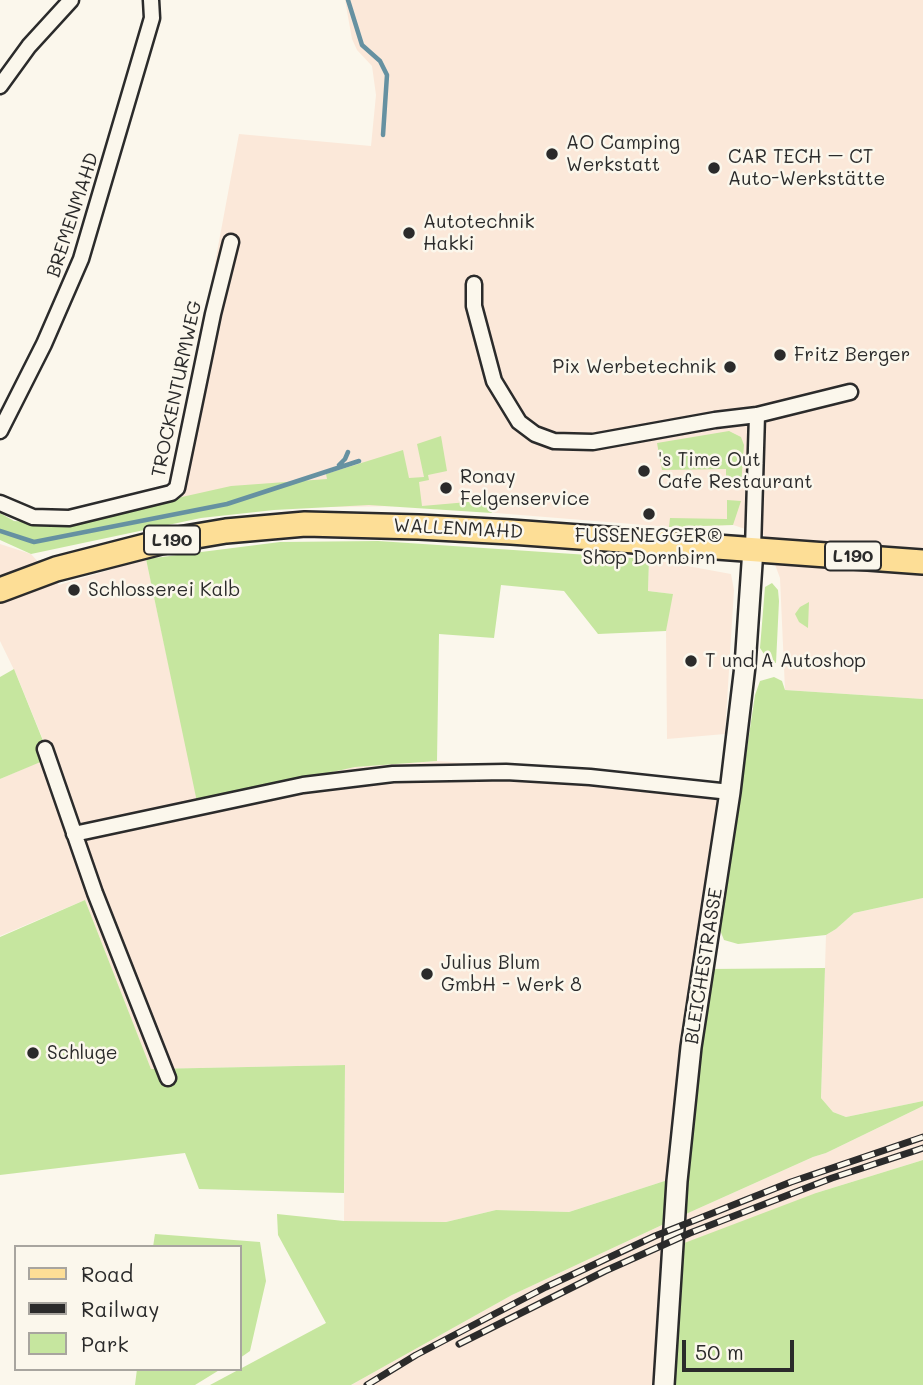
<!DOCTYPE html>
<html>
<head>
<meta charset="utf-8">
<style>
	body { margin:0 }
	#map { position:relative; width:923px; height:1385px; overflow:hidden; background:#fbf7ec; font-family:Mali,sans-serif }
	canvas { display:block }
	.legend { position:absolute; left:14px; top:1245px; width:228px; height:126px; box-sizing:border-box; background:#fbf7ec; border:2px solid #a8a59f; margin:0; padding:9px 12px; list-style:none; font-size:21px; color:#2b2b2b }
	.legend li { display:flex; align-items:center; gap:14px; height:35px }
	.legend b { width:35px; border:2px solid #a8a59f }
	.scale { position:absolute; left:682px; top:1340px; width:112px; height:32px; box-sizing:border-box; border:4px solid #2b2b2b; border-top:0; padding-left:9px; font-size:21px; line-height:24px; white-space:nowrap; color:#2b2b2b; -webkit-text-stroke:5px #fbf7ec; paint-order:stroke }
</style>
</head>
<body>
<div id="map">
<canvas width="923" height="1385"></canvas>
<ul class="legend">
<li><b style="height:9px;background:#fdde96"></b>Road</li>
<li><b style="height:9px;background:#2b2b2b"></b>Railway</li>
<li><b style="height:19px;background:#c6e69f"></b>Park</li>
</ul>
<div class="scale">50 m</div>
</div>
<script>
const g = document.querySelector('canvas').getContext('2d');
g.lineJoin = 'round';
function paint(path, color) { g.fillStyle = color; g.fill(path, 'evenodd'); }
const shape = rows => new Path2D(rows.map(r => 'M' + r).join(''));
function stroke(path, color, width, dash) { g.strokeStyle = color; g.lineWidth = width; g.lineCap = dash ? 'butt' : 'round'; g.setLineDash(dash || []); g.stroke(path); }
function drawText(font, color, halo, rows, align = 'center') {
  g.font = font + ' Mali,sans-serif'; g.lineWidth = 5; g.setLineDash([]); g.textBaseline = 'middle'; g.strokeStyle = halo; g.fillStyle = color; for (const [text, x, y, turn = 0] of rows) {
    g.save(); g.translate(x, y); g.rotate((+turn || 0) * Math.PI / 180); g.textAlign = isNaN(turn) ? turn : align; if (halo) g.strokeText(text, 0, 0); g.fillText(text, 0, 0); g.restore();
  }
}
paint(shape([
	[345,0,923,0,923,699,785,690,780,578,764,535,733,525,669,527,409,506,335,507,171,499,239,134,371,146,376,95,372,66,357,50,352,39],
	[0,544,31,554,59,585,146,559,198,802,355,767,437,761,742,784,720,930,709,969,680,1176,569,1212,496,1210,446,1222,344,1221,345,1065,151,1069,85,900,0,936,0,779,50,757,17,676,0,641],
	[649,559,731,574,734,590,725,734,667,739,666,629,672,594,648,591],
	[923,898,923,1101,846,1117,833,1112,821,1098,826,935,836,929,854,913],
	[923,1106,923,1160,816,1193,670,1385,351,1385,512,1295,677,1218,813,1157,826,1153]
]), '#fbe8d9');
paint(shape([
	[729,431,741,437,744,445,741,486,726,485,726,469,662,470,657,443],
	[441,436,447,471,428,475,429,480,419,482,422,506,491,500,492,513,369,505,274,510,201,518,31,554,0,540,0,513,14,521,61,524,231,486,327,479,326,474,403,450,409,478,424,477,417,444],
	[727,500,741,501,733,525,669,527,670,518,727,519],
	[378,541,649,559,648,591,673,594,666,631,598,634,564,591,501,585,494,638,439,634,437,761,355,767,197,802,146,559,280,542],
	[772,583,778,590,779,601,776,663,768,660,760,648,765,587],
	[809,602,808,628,799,622,795,614,800,607],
	[14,669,50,758,0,779,0,677],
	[774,677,782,681,785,690,923,699,923,898,854,913,836,929,826,935,738,944,724,940,720,930,755,695,760,681],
	[85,900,151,1069,345,1065,344,1193,199,1189,185,1153,0,1175,0,937],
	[825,968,821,1098,833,1112,846,1117,923,1101,923,1106,826,1153,813,1157,677,1218,512,1295,351,1385,210,1385,326,1323,278,1235,277,1214,344,1221,446,1222,496,1210,569,1212,680,1176,709,969],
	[923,1160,923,1385,670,1385,679,1245,816,1193],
	[155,1234,260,1242,266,1281,250,1351,240,1358,240,1247,153,1247],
	[137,1369,221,1369,195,1385,135,1385]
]), '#c6e69f');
stroke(shape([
	[348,0,362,45,380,61,387,75,383,135],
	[339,465,345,459,348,452],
	[0,531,34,542,227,504,359,461]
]), '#6691a1', 4.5);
const street = shape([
	[0,86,29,46,71,0],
	[474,284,474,306,494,381,519,422,535,434,554,441,593,442,715,420,757,415,850,392],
	[0,431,44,344,81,259,152,18,151,0],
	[0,503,33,517,69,518,171,493,177,488,213,314,231,242],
	[753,549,757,415],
	[45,749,95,893,168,1078],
	[74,834,303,785,393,774,506,772,590,777,730,792]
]);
const secondary = shape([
	[664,1385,677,1181,691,1047,730,792,745,666,753,549]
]);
const primary = shape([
	[0,590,56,569,161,542,226,531,305,524,419,527,511,532,923,562]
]);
stroke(street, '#2b2b2b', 19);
stroke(secondary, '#2b2b2b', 24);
stroke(primary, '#2b2b2b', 28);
stroke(street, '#fbf7ec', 14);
stroke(secondary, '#fbf7ec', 19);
stroke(primary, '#fdde96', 23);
const rail = shape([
	[459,1344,605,1271,690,1233,832,1178,923,1148],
	[367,1385,416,1355,546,1287,655,1236,791,1182,923,1137]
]);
stroke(rail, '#2b2b2b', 7);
stroke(rail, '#fbf7ec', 4.5, [13]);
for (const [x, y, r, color] of [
	[552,154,7,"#2b2b2b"],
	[714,168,7,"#2b2b2b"],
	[409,233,7,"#2b2b2b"],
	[780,355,7,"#2b2b2b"],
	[730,367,7,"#2b2b2b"],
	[644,471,7,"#2b2b2b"],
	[446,488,7,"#2b2b2b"],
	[649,514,7,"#2b2b2b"],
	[74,590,7,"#2b2b2b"],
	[691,661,7,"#2b2b2b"],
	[427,974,7,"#2b2b2b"],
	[33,1053,7,"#2b2b2b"]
]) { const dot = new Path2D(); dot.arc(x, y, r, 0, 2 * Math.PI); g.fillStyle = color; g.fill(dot); stroke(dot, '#fbf7ec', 2.5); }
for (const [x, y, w] of [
	[172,540,56],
	[853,556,56]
]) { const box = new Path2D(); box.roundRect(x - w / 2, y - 14.5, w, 29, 5); g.fillStyle = '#fbf7ec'; g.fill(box); stroke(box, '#2b2b2b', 2); }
drawText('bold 18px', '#2b2b2b', null, [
	["L190",172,540],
	["L190",853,556]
]);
drawText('19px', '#2b2b2b', '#fbf7ec', [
	["AO Camping",566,143],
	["Werkstatt",566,165],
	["CAR TECH – CT",728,157],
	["Auto-Werkstätte",728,179],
	["Autotechnik",423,222],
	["Hakki",423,244],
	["Fritz Berger",794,355],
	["Pix Werbetechnik",716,367,"right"],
	["'s Time Out",658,460],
	["Cafe Restaurant",658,482],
	["Ronay",460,477],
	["Felgenservice",460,499],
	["FUSSENEGGER®",649,536,"center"],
	["Shop Dornbirn",649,558,"center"],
	["Schlosserei Kalb",88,590],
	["T und A Autoshop",705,661],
	["Julius Blum",441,963],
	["GmbH - Werk 8",441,985],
	["Schluge",47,1053]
], 'left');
drawText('19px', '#2b2b2b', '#fbf7ec', [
	["BREMENMAHD",73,215,-72],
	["TROCKENTURMWEG",177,389,-78],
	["WALLENMAHD",458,529,3],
	["BLEICHESTRASSE",704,966,-81]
]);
</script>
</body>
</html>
